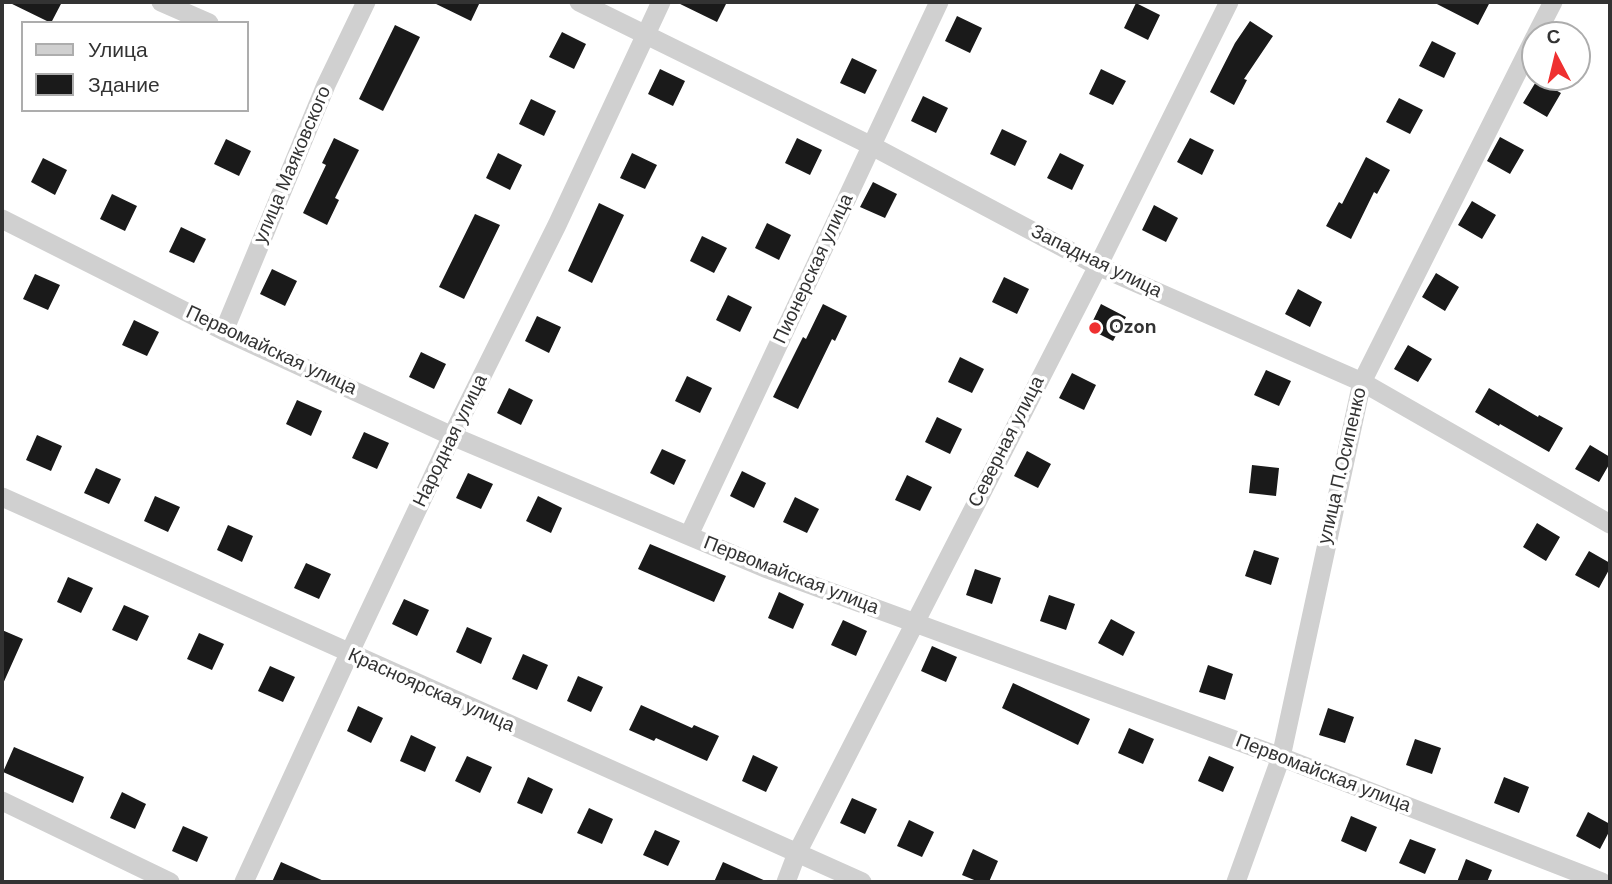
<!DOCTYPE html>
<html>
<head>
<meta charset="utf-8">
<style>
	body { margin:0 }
	#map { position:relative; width:1612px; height:884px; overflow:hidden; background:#fff; font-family:"DM Sans",sans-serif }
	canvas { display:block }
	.frame { position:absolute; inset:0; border:4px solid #333; pointer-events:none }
	.legend { position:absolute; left:21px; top:21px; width:228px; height:91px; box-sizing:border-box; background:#fff; border:2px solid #adadad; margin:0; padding:9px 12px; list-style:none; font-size:21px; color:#333 }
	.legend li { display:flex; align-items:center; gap:14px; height:35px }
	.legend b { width:35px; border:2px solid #adadad }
	.north { position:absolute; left:1521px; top:21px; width:70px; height:70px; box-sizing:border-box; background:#fff; border:2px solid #adadad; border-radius:50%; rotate:353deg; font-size:19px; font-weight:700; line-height:28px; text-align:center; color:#333 }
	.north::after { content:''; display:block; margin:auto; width:24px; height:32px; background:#ef3030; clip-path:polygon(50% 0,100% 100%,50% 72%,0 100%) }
</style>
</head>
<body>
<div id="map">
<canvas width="1612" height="884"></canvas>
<div class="frame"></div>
<ul class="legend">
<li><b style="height:9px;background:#d0d0d0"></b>Улица</li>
<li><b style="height:19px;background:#1a1a1a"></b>Здание</li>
</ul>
<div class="north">С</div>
</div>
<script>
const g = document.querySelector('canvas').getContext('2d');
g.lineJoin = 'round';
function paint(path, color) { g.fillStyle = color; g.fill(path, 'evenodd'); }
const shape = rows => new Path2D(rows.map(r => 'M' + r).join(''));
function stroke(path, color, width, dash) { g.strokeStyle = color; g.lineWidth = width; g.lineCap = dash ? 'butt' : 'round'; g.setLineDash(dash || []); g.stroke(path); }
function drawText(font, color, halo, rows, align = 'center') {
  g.font = font + ' "DM Sans",sans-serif'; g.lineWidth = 7; g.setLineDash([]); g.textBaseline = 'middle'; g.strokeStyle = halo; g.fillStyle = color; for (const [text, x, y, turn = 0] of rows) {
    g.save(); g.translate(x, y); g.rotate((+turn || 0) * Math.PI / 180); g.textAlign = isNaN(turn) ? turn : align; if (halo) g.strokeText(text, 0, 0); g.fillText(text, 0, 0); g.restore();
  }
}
paint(shape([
	[8,2,62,2,51,23],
	[432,2,480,2,471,21],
	[676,2,727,2,717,22],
	[1433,2,1490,2,1478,25],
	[1136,3,1160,15,1148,40,1124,28],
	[957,16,982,28,970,53,945,41],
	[1250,21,1273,36,1244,79,1247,80,1234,105,1210,92,1235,43],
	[395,25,420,37,383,111,359,99],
	[562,32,586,44,574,69,549,57],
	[1432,41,1456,53,1444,78,1419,66],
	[852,58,877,70,865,94,840,83],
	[660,69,685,81,673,106,648,94],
	[1101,69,1126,81,1113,105,1089,94],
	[1537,80,1561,93,1547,117,1523,103],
	[923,96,948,108,936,133,911,121],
	[1399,98,1423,110,1410,134,1386,122],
	[531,99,556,111,544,136,519,124],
	[1002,129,1027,141,1015,166,990,154],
	[1500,137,1524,150,1510,174,1487,161],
	[334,138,359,150,335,198,339,200,327,225,303,213,326,165,322,163],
	[797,138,822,150,810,175,785,163],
	[1190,138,1214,150,1202,175,1177,162],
	[226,139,251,151,239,176,214,164],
	[498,153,522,165,510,190,486,178],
	[632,153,657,165,645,189,620,178],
	[1060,153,1084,165,1072,190,1047,178],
	[1366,157,1390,170,1377,194,1374,192,1351,239,1326,226,1339,202,1342,204],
	[43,158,67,170,55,195,31,182],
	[873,182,897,194,885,218,860,207],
	[112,194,137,206,125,231,100,219],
	[1472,201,1496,215,1482,239,1458,225],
	[599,203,624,215,592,283,568,271],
	[1154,205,1178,218,1166,242,1142,230],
	[475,214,500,225,464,299,439,287],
	[767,223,791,235,779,260,755,248],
	[181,227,206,239,194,263,169,252],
	[702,236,727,248,714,273,690,261],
	[272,269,297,281,285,306,260,294],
	[1436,273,1459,287,1445,311,1422,297],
	[35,274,60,285,48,310,23,299],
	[1004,277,1029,289,1017,314,992,302],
	[1298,289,1322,302,1310,327,1285,314],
	[728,295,752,307,740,332,716,320],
	[823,304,847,316,835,341,832,339,798,409,773,397,803,337,806,339],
	[1101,304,1126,317,1113,341,1089,329],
	[537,316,561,327,549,353,525,341],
	[134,320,159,332,147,356,122,345],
	[1408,345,1432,359,1418,382,1394,369],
	[421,352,446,364,434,389,409,377],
	[960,357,984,369,972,393,948,382],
	[1266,370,1291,381,1279,406,1254,395],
	[1072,373,1096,385,1084,410,1059,398],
	[687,376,712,388,700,413,675,401],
	[509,388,533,400,521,425,497,413],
	[1489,388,1538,417,1539,415,1563,428,1549,452,1500,424,1499,426,1475,412],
	[297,400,322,411,311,436,286,424],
	[937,417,962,429,950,454,925,442],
	[364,432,389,443,377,469,352,458],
	[37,435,62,446,51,471,26,460],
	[1590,445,1610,457,1610,463,1599,482,1575,469],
	[662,449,686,460,674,485,650,473],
	[1027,451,1051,464,1038,488,1014,476],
	[1252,465,1279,468,1276,496,1249,493],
	[96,468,121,479,109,504,84,493],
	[742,471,766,483,754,508,730,496],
	[468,473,493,484,481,509,456,498],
	[907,475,932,487,920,511,895,500],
	[155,496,180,507,168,532,144,521],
	[538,496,562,508,551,533,526,521],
	[795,497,819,509,807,533,783,522],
	[1537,523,1560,537,1546,561,1523,547],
	[228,525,253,536,242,562,217,550],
	[650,544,726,576,714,602,638,569],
	[1254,550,1279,558,1271,585,1245,576],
	[1589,551,1610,563,1610,568,1599,588,1575,575],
	[306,563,331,574,319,599,294,588],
	[975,569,1001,578,992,604,966,595],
	[68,577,93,588,81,613,57,602],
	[779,592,804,604,793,629,768,618],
	[1049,595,1075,604,1066,630,1040,621],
	[404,599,429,610,417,636,392,624],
	[124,605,149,616,137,641,112,630],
	[1111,619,1135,632,1123,656,1098,643],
	[843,620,867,631,856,656,831,645],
	[467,627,492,638,481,664,456,652],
	[2,630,23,639,2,686],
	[199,633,224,644,212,670,187,659],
	[932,646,957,657,946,682,921,671],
	[523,654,548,665,537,690,512,679],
	[1208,665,1233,674,1225,700,1199,692],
	[270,666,295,677,283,702,258,691],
	[578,676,603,687,591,712,567,701],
	[1013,683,1090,719,1078,745,1002,708],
	[641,705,692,728,694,725,719,736,707,761,656,738,654,741,629,730],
	[358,706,383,718,371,743,347,731],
	[1328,708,1354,717,1345,743,1319,735],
	[1129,728,1154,739,1143,764,1118,753],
	[411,735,436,747,425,772,400,761],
	[1415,739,1441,748,1432,774,1406,765],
	[14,747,84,777,73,803,3,772],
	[753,755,778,767,766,792,742,781],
	[467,756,492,767,480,793,455,781],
	[1209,756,1234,767,1223,792,1198,781],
	[528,777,553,789,542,814,517,803],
	[1504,777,1529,787,1519,813,1494,803],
	[122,792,146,804,135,829,110,818],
	[852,798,877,809,865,834,840,823],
	[589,808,613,819,602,844,577,833],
	[1588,812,1610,824,1610,830,1600,849,1576,836],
	[1351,816,1377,827,1366,852,1341,841],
	[909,820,934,832,922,857,897,846],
	[183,826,208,837,197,862,172,851],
	[655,830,680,841,668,866,643,855],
	[1410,839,1436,849,1425,874,1399,863],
	[973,849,998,861,989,882,979,882,962,875],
	[1466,859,1492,870,1487,882,1457,882],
	[281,862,326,882,272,882],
	[723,862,768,882,714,882]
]), '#1a1a1a');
stroke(shape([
	[161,2,209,23],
	[579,2,872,146,1098,266,1362,382,1610,524],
	[1536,35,1553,2],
	[2,219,224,331,452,436,765,568,1281,757,1602,882],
	[224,331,326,85,366,2],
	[2,497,862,882],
	[689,535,939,2],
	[2,801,170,882],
	[244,882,349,654,452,436,557,225,661,2],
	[786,882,797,853,1098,266,1229,2],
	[1236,882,1281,757,1362,382,1535,37]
]), '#d0d0d0', 19);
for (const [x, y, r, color] of [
	[1095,328,7,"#ef3030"]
]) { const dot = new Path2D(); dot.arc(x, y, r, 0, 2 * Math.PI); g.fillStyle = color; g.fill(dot); stroke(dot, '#fff', 2.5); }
drawText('19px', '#333', '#fff', [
	["улица Маяковского",293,165,-67],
	["Западная улица",1096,262,26],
	["Пионерская улица",814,269,-65],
	["Первомайская улица",271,351,25],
	["Народная улица",451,441,-64],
	["Северная улица",1007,442,-63],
	["улица П.Осипенко",1343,466,-77],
	["Первомайская улица",791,576,21],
	["Красноярская улица",431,691,24],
	["Первомайская улица",1323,774,21]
]);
drawText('bold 19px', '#333', '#fff', [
	["Ozon",1109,328]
], 'left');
</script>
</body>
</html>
